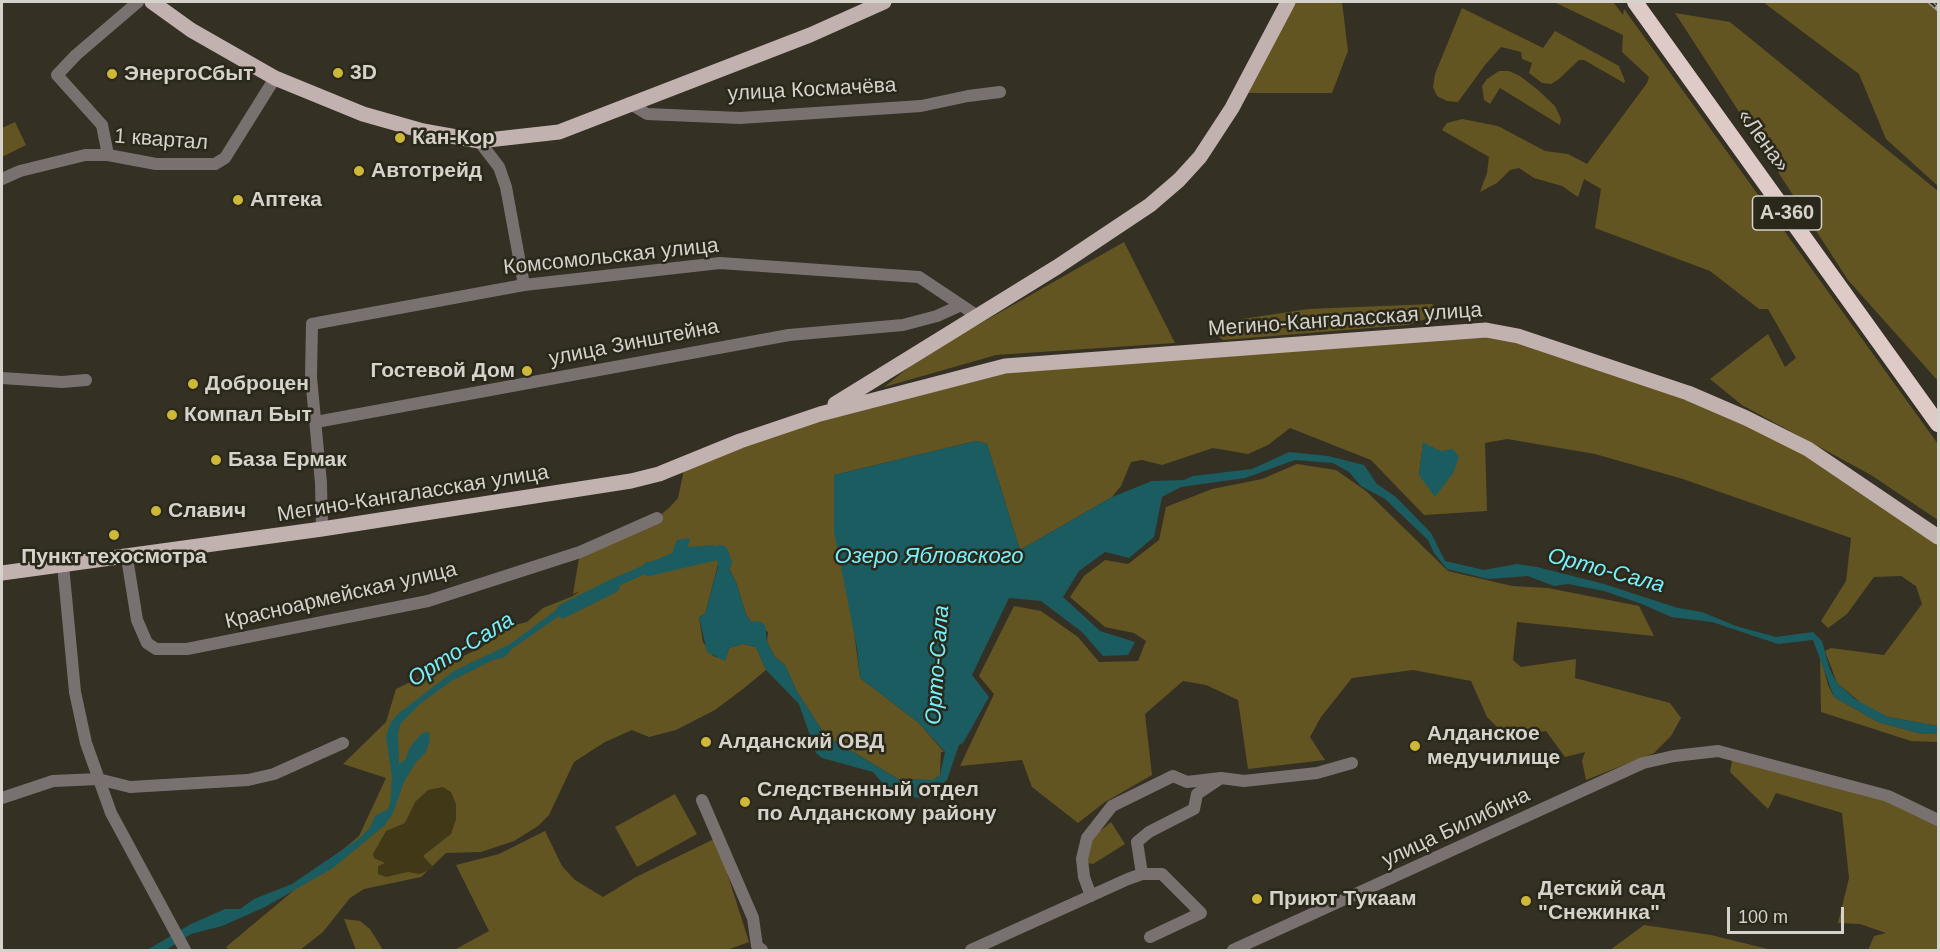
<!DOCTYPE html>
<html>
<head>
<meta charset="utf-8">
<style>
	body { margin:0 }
	#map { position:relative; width:1940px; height:952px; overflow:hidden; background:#343024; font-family:Arial,sans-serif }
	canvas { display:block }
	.frame { position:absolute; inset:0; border:3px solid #d4d2cb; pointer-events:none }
	.scale { position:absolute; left:1727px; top:907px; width:117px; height:27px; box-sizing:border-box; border:3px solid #d4d2cb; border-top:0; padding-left:8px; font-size:18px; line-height:21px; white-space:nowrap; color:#d4d2cb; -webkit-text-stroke:4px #2a271b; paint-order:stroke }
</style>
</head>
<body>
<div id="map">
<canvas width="1940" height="952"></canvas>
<div class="frame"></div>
<div class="scale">100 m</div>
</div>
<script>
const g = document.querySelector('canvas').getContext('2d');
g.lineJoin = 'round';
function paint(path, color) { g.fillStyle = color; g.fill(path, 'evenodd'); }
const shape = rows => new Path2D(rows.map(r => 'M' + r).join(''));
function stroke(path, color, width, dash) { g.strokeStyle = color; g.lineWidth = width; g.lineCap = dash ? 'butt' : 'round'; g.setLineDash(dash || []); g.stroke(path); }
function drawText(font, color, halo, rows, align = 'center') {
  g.font = font + ' Arial,sans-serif'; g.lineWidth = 5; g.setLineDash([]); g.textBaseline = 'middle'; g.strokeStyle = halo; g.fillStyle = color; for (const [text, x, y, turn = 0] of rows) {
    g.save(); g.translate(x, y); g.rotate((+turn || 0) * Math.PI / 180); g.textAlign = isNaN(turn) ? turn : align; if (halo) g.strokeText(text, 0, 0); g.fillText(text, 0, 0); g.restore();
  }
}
paint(shape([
	[1288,2,1342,2,1348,51,1332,93,1240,93],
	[1554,2,1613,2,1623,15,1624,9,1938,444,1938,520,1871,475,1742,405,1710,379,1768,334,1785,367,1796,358,1768,309,1759,309,1710,271,1595,228,1601,189,1584,179,1578,197,1562,186,1534,178,1519,168,1510,170,1497,183,1480,192,1487,173,1489,157,1442,130,1447,123,1462,119,1498,126,1545,151,1568,154,1587,164,1647,83,1649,77,1622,52,1623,35],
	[1763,2,1930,2,1938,9,1938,186,1886,139,1859,74],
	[1462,8,1543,48,1555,31,1619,66,1625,81,1624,83,1584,60,1579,60,1559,79,1551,84,1542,83,1529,73,1532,63,1522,59,1521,52,1501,47,1485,65,1458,102,1447,101,1437,96,1433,87,1435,74],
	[1675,13,1730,22,1938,191,1938,381,1848,280],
	[1499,71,1509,71,1520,76,1538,90,1555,106,1561,119,1560,125,1500,88,1490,104,1484,100,1482,86,1487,79],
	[15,122,26,145,2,157,2,128],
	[1124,242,1175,343,996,355,884,387,923,356],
	[1432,304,1441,314,1407,325,1223,340,1218,336,1236,320,1308,309],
	[1486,330,1746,418,1938,537,1938,726,1888,717,1866,707,1837,683,1825,651,1831,648,1884,655,1922,604,1916,586,1901,576,1874,577,1847,614,1828,628,1821,621,1846,581,1851,538,1683,479,1595,454,1507,439,1485,443,1487,511,1424,515,1371,460,1290,428,1268,445,1248,454,1213,448,1162,465,1142,460,1131,462,1121,486,1112,497,1020,550,987,444,976,441,834,475,860,678,919,723,944,752,941,752,940,775,933,780,898,779,825,735,796,690,785,665,775,657,767,642,768,632,751,622,746,614,736,582,721,553,705,614,699,617,703,642,713,656,725,660,729,648,743,644,756,647,766,670,743,689,715,710,676,730,649,737,632,730,605,742,574,762,549,815,538,826,514,841,481,852,446,853,421,877,364,889,350,898,323,932,300,950,229,950,226,947,359,836,386,778,343,764,386,722,396,689,482,647,503,628,527,622,543,608,573,596,580,591,573,594,580,552,657,518,670,507,678,498,685,465,703,456,1005,366],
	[1423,443,1440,451,1453,473,1444,483,1419,475],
	[1297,464,1336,470,1366,491,1448,571,1512,586,1548,588,1639,606,1654,636,1517,622,1513,660,1521,667,1576,659,1575,678,1670,703,1681,718,1671,736,1654,753,1586,780,1582,761,1585,752,1565,757,1546,731,1521,735,1502,732,1487,717,1471,681,1413,670,1352,678,1321,717,1310,737,1325,760,1248,769,1238,700,1206,685,1183,681,1145,714,1152,775,1105,802,1078,823,1032,787,1022,760,960,766,994,694,979,676,1014,606,1041,611,1078,637,1099,662,1138,661,1146,641,1134,633,1105,627,1070,597,1084,576,1105,560,1128,564,1159,540,1166,507,1212,489,1262,479],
	[1820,655,1828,685,1834,697,1878,722,1922,734,1938,734,1938,742,1911,741,1821,712],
	[1733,755,1888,796,1938,820,1938,950,1868,950,1874,936,1886,933,1860,924,1838,923,1849,878,1842,813,1776,793,1768,809,1730,772],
	[675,794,697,834,637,867,615,827],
	[1111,822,1125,844,1093,864,1088,863,1086,853,1095,835],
	[545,831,562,866,575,880,603,897,636,877,716,838,749,942,727,950,454,950,489,931,456,865,499,854],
	[344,919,360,921,370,929,383,950,356,950],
	[1644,925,1711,935,1772,950,1610,950]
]), '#625522');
paint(shape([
	[443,787,451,792,456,804,456,819,451,834,423,856,434,868,420,874,408,872,386,877,378,874,378,866,385,863,374,858,373,854,386,831,405,823,415,802,428,790]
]), '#403817');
paint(shape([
	[976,441,987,444,1020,550,1112,497,1152,481,1184,480,1193,476,1252,469,1289,452,1328,456,1364,465,1377,484,1396,497,1431,533,1445,561,1484,570,1517,564,1537,567,1604,584,1678,608,1702,612,1736,626,1776,637,1813,632,1822,641,1830,670,1837,683,1855,699,1888,717,1938,726,1938,734,1922,734,1878,722,1834,697,1813,640,1778,644,1712,622,1671,617,1642,604,1604,591,1568,584,1554,586,1528,576,1488,579,1447,569,1434,553,1428,540,1385,499,1361,486,1349,472,1333,463,1295,460,1245,478,1181,487,1162,497,1154,537,1129,558,1105,552,1079,571,1063,597,1100,631,1135,642,1128,655,1103,656,1082,632,1041,601,1009,598,972,675,989,697,963,743,959,745,947,780,931,794,918,798,889,791,873,772,822,758,816,753,799,704,766,670,756,647,743,644,729,648,725,661,707,652,699,617,705,614,720,559,711,550,694,552,671,559,661,567,607,591,583,599,512,649,505,657,493,660,453,680,421,703,401,723,398,732,399,764,405,760,410,747,422,733,429,732,430,740,426,752,416,762,404,782,393,813,385,825,333,868,265,907,222,926,191,934,166,950,147,950,191,924,225,909,240,909,254,899,292,884,361,837,370,827,375,816,388,809,390,804,392,778,386,736,391,722,399,713,454,671,510,644,556,610,614,578,672,553,677,540,690,538,688,547,713,545,719,550,736,582,746,614,751,622,759,621,765,625,767,642,775,657,785,665,796,690,825,735,898,779,933,780,940,775,945,752,919,723,860,678,857,648,834,532,834,475],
	[1423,442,1440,451,1453,449,1459,457,1453,473,1435,497,1419,475]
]), '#1b5c61');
stroke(shape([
	[649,569,721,552,725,563],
	[563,611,613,586]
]), '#1b5c61', 14);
stroke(shape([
	[629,103,647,114,740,118,921,106,968,96,1000,92],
	[479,141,499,167,506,187,524,285],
	[108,155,102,125,57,75,76,55,138,2],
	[2,179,20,171,85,155,108,155,156,164,215,164,225,158,275,78],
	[2,378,62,382,86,380],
	[316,422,789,335,903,325,937,316,959,306],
	[322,529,321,483,311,377,312,324,524,285,720,263,919,277,976,315],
	[127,558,137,620,147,643,156,649,187,649,428,601,580,552,657,518],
	[63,565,75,692,86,743,111,813,185,950],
	[1221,778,1244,781,1317,773,1352,763],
	[2,798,53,781,98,779,130,787,248,780,274,774,343,743],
	[702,800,753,918,757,946,762,950],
	[1091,896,1084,877,1082,859,1087,838,1112,806,1173,776,1187,782,1221,778,1197,794,1194,809,1149,832,1137,842,1142,874],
	[971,950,1128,879,1142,874,1162,874,1201,913,1150,937],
	[1233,950,1643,763,1674,756,1718,751,1888,796,1938,820]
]), '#797170', 12);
stroke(shape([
	[152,2,191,30,275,78,363,114,423,131,479,141,559,132,810,35,884,2],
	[835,404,1057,267,1150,205,1179,180,1200,157,1232,108,1288,2],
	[2,573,322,529,631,481,659,474,740,441,820,414,1005,366,1486,330,1518,336,1688,393,1746,418,1808,449,1938,537]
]), '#c1b2af', 15);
stroke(shape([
	[1635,2,1938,424]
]), '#decbc8', 16);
const rail = shape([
	[1930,2,1938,9]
]);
stroke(rail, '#a5a39a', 4.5);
stroke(rail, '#2a271b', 2, [7]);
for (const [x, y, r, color] of [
	[338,73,6,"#ceb837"],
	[112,74,6,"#ceb837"],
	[400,138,6,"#ceb837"],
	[359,171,6,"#ceb837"],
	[238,200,6,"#ceb837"],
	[527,371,6,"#ceb837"],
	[193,384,6,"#ceb837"],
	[172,415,6,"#ceb837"],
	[216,460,6,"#ceb837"],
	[156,511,6,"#ceb837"],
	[114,535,6,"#ceb837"],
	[706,742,6,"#ceb837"],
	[1415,746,6,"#ceb837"],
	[745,802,6,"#ceb837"],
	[1257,899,6,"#ceb837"],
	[1526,901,6,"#ceb837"]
]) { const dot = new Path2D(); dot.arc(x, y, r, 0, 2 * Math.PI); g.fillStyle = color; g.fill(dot); stroke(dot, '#2a271b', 2); }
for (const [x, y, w] of [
	[1787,213,69]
]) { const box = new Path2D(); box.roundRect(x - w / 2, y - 17, w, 34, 4.5); g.fillStyle = '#2a271b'; g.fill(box); stroke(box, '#d4d2cb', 1.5); }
drawText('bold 20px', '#d4d2cb', null, [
	["А-360",1787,213]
]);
drawText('bold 21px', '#d4d2cb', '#2a271b', [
	["3D",350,73],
	["ЭнергоСбыт",124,74],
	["Кан-Кор",412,138],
	["Автотрейд",371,171],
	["Аптека",250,200],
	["Гостевой Дом",515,371,"right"],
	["Доброцен",205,384],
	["Компал Быт",184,415],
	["База Ермак",228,460],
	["Славич",168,511],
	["Пункт техосмотра",114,557,"center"],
	["Алданское",1427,734],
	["медучилище",1427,758],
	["Алданский ОВД",718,742],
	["Следственный отдел",757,790],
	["по Алданскому району",757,814],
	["Детский сад",1538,889],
	["\"Снежинка\"",1538,913],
	["Приют Тукаам",1269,899]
], 'left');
drawText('21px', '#d4d2cb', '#2a271b', [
	["улица Космачёва",812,90,-3],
	["1 квартал",161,140,4],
	["«Лена»",1763,141,54],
	["Комсомольская улица",611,257,-6],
	["Мегино-Кангаласская улица",1345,320,-4],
	["улица Зинштейна",634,343,-11],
	["Мегино-Кангаласская улица",413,494,-9],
	["Красноармейская улица",341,596,-13],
	["улица Билибина",1456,828,-25]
]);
drawText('italic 22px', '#76f0fa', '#2a271b', [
	["Озеро Ябловского",929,557],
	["Орто-Сала",1606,571,15],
	["Орто-Сала",461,650,-32],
	["Орто-Сала",938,665,-86]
]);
</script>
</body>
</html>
